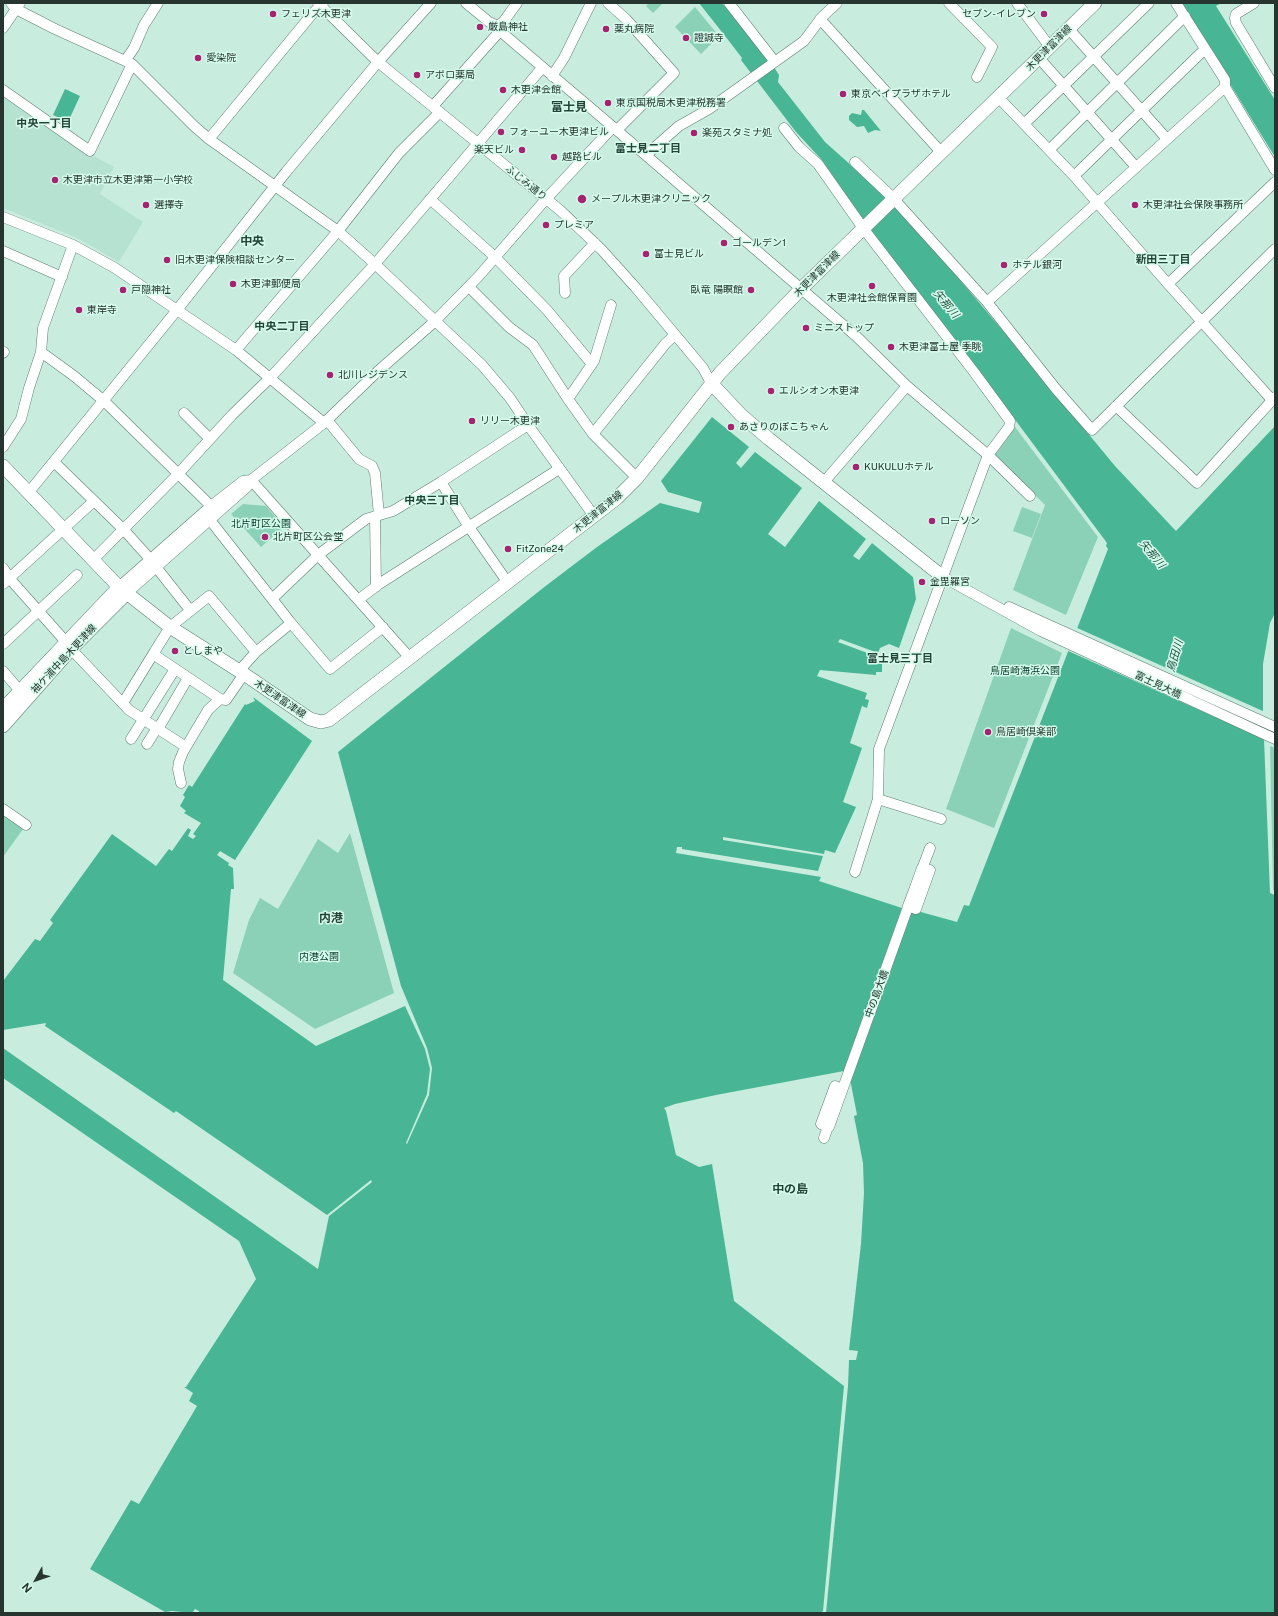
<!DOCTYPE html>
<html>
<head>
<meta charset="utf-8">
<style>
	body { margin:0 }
	#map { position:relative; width:1278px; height:1616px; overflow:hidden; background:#c8eddf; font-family:"Public Sans",sans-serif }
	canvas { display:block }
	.frame { position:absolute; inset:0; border:4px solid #26352f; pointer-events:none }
	.north { position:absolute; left:16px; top:1560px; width:40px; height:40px; -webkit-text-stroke:3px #d5fbec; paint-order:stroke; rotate:230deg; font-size:11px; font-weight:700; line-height:16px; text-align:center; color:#26352f }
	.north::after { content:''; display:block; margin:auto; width:14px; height:18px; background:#26352f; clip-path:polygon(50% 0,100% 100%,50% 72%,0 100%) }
</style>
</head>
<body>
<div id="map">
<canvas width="1278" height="1616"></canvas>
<div class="frame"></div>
<div class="north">N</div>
</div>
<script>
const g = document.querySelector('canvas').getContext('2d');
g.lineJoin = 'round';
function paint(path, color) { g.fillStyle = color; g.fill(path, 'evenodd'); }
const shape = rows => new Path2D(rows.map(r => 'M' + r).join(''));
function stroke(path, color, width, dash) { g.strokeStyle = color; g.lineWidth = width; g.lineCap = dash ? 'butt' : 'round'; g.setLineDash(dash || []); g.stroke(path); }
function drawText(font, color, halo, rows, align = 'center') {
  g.font = font + ' "Public Sans","Noto Sans JP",sans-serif'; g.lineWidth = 3; g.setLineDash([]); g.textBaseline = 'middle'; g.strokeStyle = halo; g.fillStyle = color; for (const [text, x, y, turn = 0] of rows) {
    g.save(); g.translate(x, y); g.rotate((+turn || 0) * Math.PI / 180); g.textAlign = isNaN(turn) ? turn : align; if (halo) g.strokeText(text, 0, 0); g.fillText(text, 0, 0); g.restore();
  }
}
paint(shape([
	[3,93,90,154,114,167,100,194,143,222,119,262,77,238,3,208]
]), '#b6e2d2');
paint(shape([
	[649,3,663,3,653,13,646,6],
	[695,7,719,36,701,54,675,27],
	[1015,427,1098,537,1066,615,1013,590,1045,505,995,455],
	[243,504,266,506,284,527,261,547,231,514],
	[1022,507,1041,514,1032,538,1013,531],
	[1011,628,1062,653,994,828,946,809],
	[1270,746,1275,748,1275,891,1273,890],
	[3,809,26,825,3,857],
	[350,833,394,993,315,1029,233,973,249,920,260,898,278,909,318,839,338,853]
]), '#8bd1b7');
paint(shape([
	[699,3,722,3,770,61,779,75,778,82,825,142,899,208,1015,345,1115,466,1176,531,1275,426,1275,613,1270,623,1263,664,1263,713,1270,893,1275,895,1275,1613,826,1613,848,1386,849,1360,856,1360,858,1351,849,1350,861,1244,864,1193,863,1163,854,1116,857,1115,849,1074,910,909,957,922,964,905,969,906,1108,549,1106,546,1107,543,978,370,872,232,821,159,796,132,741,60,742,58,729,41],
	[1180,3,1221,3,1216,6,1275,100,1275,157],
	[65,89,80,96,68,122,53,115],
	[862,110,864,110,881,131,875,130,868,133,864,126,857,127,849,120,849,116,852,113,861,115],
	[712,417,749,447,736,463,741,468,755,452,802,488,768,534,785,547,819,501,866,539,853,556,859,560,872,543,913,577,916,599,899,648,889,644,880,648,878,653,840,639,838,642,878,657,877,663,882,663,882,672,876,672,876,675,820,670,817,676,867,693,865,699,869,700,867,708,862,706,850,743,862,748,843,802,856,807,835,853,825,850,824,854,723,837,723,840,823,856,818,871,682,849,682,847,677,847,676,853,821,877,819,881,902,908,844,1071,716,1095,675,1104,664,1108,666,1111,676,1155,699,1167,712,1164,734,1301,844,1386,823,1611,820,1613,199,1613,199,1611,195,1609,192,1613,172,1611,165,1612,90,1569,131,1500,139,1504,197,1406,189,1401,193,1393,184,1387,186,1387,256,1279,239,1241,3,1078,3,1048,318,1269,329,1216,372,1182,371,1180,327,1215,176,1111,174,1113,45,1026,46,1023,3,1030,3,981,35,939,40,941,53,923,50,920,112,834,156,866,169,849,172,851,188,828,191,830,188,836,193,839,196,836,193,834,201,823,184,813,186,811,180,806,185,797,183,795,189,785,192,787,245,704,246,705,255,701,253,697,312,741,235,860,220,851,217,855,229,863,228,865,233,868,234,889,231,889,223,980,316,1046,405,1006,425,1049,430,1069,427,1094,406,1143,407,1144,429,1095,432,1068,427,1048,401,986,338,752,543,588,597,547,660,503,699,513,702,502,668,492,661,481]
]), '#48b694');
paint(shape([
	[1075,627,1265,712,1266,740,1066,650]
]), '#c8eddf');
const minor = shape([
	[11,3,16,9,55,29,132,64,194,126,209,139,338,231,375,264,482,365,510,398,528,425,594,516],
	[318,3,378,62,561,211,601,249,636,288,703,368,711,383],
	[466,3,489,22,498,26,504,21,517,3],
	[608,3,626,19,674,73,617,130],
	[729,3,775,62],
	[949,3,992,47,977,77],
	[1017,3,1050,47],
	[1176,3,1225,80,1225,87],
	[1254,3,1236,14,1235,18,1236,23,1275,88],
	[820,19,941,152],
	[498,26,500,31,613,127,856,336,907,386,988,455,1030,496],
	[3,28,20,3],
	[1068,28,1167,139],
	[1039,58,1136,167],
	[125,61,134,48,144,25,158,3],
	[552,76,564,58,591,3],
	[3,90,90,151,132,64],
	[999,98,1074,176,1168,284,1272,400],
	[433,106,500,31],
	[1024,124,1149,3],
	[784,128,799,147,818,164,863,228,974,372,1010,421,1009,427,988,455,879,749,878,799,855,872],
	[209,139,313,13,323,3],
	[1049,150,1185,16],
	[646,155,679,126,709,109,804,41,822,17,837,3],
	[855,162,893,198,987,302,1056,389,1092,430,1275,249],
	[1074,176,1205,49],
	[430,199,495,257,547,310,592,364],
	[3,217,73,245,115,268,236,350,324,423],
	[3,251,62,277],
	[1168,284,1275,182],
	[469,287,509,327,533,345,568,399,593,434,637,478],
	[565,293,564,276,595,243],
	[987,302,1225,87,1275,170],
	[236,350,338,231,399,153,440,112],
	[41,352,74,376,104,401,211,506],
	[3,353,4,352],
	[568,399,594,361,611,305],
	[1116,406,1197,483,1275,397],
	[184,413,210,439],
	[327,420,359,459,372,466,375,473,379,515],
	[593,434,666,343,675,335],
	[3,447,21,419,29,388,41,352,43,328,73,245],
	[54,462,124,530,150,559],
	[441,482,469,527,508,583],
	[824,482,907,386],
	[29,492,177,310,286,172,378,62,431,3],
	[375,516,376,587],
	[210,520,291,623,330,669,383,627],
	[93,560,178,474,232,415,271,377,375,264,542,68],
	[156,567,190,610],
	[3,568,10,579,66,642],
	[943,577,1041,631,1275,739],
	[3,584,94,501],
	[119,587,211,506,243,481,251,480],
	[127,593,247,487,251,480],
	[273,598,318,555,366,519,393,511,441,482,528,425],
	[358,600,379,584,559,469],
	[1009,607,1275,727],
	[3,644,77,575],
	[71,649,129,710,186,747],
	[410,658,251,480,324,423,377,372,433,323,478,277,546,199,613,127],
	[3,671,20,691],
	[239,671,256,652,291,623],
	[220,699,156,656,155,651,170,627,209,596,256,652],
	[123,703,155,651],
	[158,729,188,678],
	[131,739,175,669],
	[147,744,157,728],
	[181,783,178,769,179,762,183,752,208,710,220,699,226,700,244,674],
	[878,799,941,819],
	[3,809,26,825],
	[824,1138,841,1089,835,1086,821,1124,829,1127,922,868,930,870,916,909,908,906,930,848]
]);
const major = shape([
	[711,383,741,415,769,439,943,577],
	[3,466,119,587,170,627,244,674,310,719,321,722,329,720,617,498,637,478,720,373,801,289,1095,3],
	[3,709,119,587],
	[3,726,71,649,127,593]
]);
stroke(minor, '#5d7e72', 11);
stroke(major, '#5d7e72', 14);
stroke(minor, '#fff', 10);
stroke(major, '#fff', 13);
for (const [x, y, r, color] of [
	[273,14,4,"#a52371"],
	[1044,14,4,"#a52371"],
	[480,27,4,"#a52371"],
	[606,29,4,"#a52371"],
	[686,38,4,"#a52371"],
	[198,58,4,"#a52371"],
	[417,75,4,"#a52371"],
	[503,90,4,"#a52371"],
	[843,94,4,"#a52371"],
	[608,103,4,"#a52371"],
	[501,132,4,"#a52371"],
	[694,133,4,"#a52371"],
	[522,150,4,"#a52371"],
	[554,157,4,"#a52371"],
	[55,180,4,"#a52371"],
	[582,199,5,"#a52371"],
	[146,205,4,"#a52371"],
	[1135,205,4,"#a52371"],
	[546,225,4,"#a52371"],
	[724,243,4,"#a52371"],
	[646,254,4,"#a52371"],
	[167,260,4,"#a52371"],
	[1004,265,4,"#a52371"],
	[233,284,4,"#a52371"],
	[872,286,4,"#a52371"],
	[123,290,4,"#a52371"],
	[751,290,4,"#a52371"],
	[79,310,4,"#a52371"],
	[806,328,4,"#a52371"],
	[891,347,4,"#a52371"],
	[330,375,4,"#a52371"],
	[771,391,4,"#a52371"],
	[472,421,4,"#a52371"],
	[731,427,4,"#a52371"],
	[856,467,4,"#a52371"],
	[932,521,4,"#a52371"],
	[265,537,4,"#a52371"],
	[508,549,4,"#a52371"],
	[922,582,4,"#a52371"],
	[175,651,4,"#a52371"],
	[988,732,4,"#a52371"]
]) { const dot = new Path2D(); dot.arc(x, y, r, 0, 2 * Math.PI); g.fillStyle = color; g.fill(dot); stroke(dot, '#d5fbec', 1.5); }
drawText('10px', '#26352f', '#d5fbec', [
	["フェリズ木更津",281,14],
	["セブン-イレブン",1036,14,"right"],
	["厳島神社",488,27],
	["薬丸病院",614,29],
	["證誠寺",694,38],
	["愛染院",206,58],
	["アポロ薬局",425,75],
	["木更津会館",511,90],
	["東京ベイプラザホテル",851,94],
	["東京国税局木更津税務署",616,103],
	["フォーユー木更津ビル",509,132],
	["楽苑スタミナ処",702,133],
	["楽天ビル",514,150,"right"],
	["越路ビル",562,157],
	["木更津市立木更津第一小学校",63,180],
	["メープル木更津クリニック",591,199],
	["選擇寺",154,205],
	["木更津社会保険事務所",1143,205],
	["プレミア",554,225],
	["ゴールデン1",732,243],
	["富士見ビル",654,254],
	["旧木更津保険相談センター",175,260],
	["ホテル銀河",1012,265],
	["木更津郵便局",241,284],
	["戸隠神社",131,290],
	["臥竜 陽瞑館",743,290,"right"],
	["木更津社会館保育園",872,298,"center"],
	["東岸寺",87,310],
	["ミニストップ",814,328],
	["木更津富士屋 季眺",899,347],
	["北川レジデンス",338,375],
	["エルシオン木更津",779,391],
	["リリー木更津",480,421],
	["あさりのぽこちゃん",739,427],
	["KUKULUホテル",864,467],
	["ローソン",940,521],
	["北片町区公会堂",273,537],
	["FitZone24",516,549],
	["金毘羅宮",930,582],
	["としまや",183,651],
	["鳥居崎倶楽部",996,732]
], 'left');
drawText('10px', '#26352f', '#d5fbec', [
	["木更津富津線",1049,48,-45],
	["ふじみ通り",526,183,39],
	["木更津富津線",817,274,-45],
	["木更津富津線",598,512,-39],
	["袖ケ浦中島木更津線",64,659,-47],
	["富士見大橋",1158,685,25],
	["木更津富津線",280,699,34],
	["中の島大橋",877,994,-70]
]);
drawText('10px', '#07392b', '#d5fbec', [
	["北片町区公園",261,524],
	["鳥居崎海浜公園",1025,671],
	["内港公園",319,957]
]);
drawText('bold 11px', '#234338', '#d5fbec', [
	["中央一丁目",44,124],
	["富士見二丁目",648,149],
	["新田三丁目",1163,260],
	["中央二丁目",282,327],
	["中央三丁目",432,501],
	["富士見三丁目",900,659]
]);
drawText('italic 11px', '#285546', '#d5fbec', [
	["矢那川",946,304,50],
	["矢那川",1152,554,50],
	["鳥田川",1175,656,-74]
]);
drawText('bold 12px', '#234338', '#d5fbec', [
	["富士見",569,107],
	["中央",252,241],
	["内港",331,918],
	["中の島",790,1189]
]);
</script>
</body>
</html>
